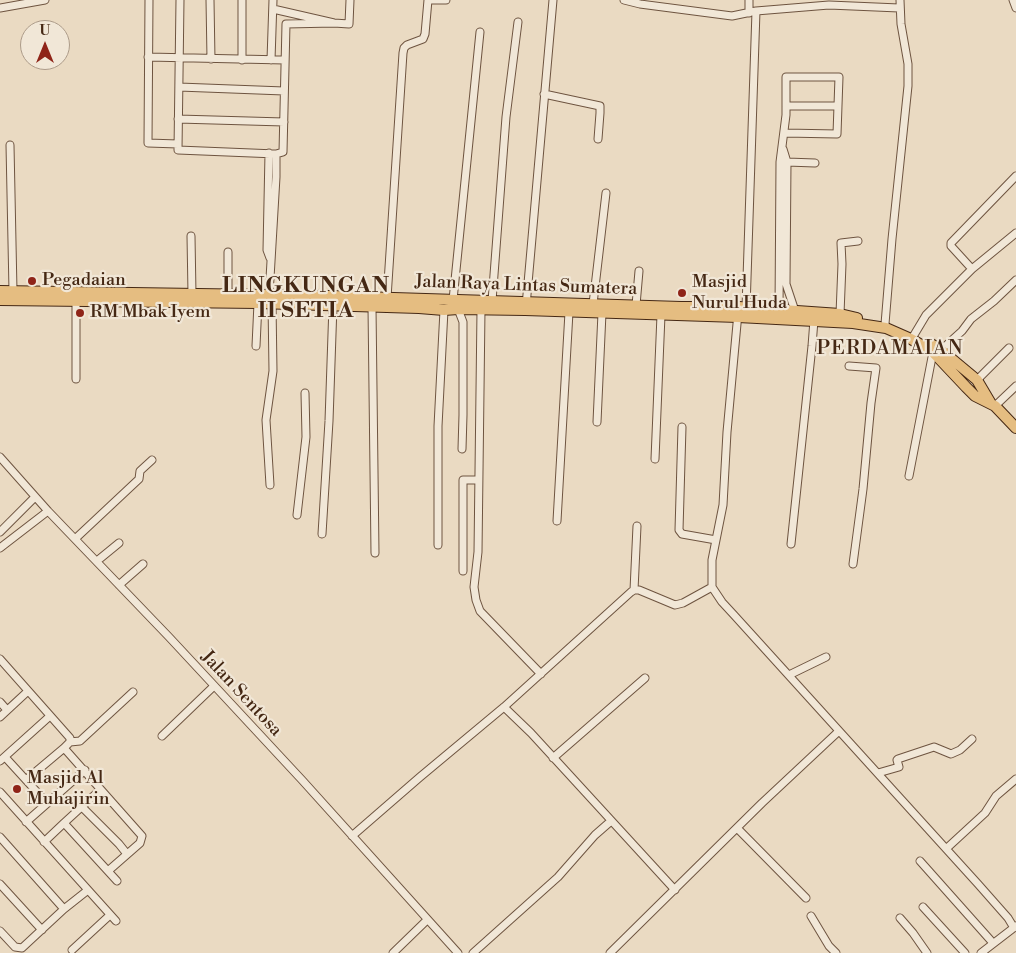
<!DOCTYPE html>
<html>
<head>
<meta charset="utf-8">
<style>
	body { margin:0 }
	#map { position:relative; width:1016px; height:953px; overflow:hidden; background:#eadac2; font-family:"Libre Bodoni",serif }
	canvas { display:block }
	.north { position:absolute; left:20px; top:20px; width:50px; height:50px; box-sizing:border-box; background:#f1e7d7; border:1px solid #ac9b89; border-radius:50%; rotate:0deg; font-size:14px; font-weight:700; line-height:20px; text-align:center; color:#452814 }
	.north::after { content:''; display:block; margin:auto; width:18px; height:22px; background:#8f2418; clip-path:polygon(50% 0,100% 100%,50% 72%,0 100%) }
</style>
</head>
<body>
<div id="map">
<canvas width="1016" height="953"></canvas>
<div class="north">U</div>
</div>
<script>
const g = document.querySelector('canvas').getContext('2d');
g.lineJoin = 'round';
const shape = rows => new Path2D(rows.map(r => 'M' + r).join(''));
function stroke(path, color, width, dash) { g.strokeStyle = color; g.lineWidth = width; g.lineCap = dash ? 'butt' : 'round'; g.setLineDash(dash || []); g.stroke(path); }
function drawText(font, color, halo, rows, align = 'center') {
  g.font = font + ' "Libre Bodoni",serif'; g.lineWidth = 4.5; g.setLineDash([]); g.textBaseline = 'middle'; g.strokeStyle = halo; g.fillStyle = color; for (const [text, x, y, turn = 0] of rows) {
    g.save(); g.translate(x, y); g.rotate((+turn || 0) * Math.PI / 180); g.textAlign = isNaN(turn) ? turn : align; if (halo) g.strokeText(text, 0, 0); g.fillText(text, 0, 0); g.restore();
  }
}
const minor = shape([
	[149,0,148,143,178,144],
	[180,0,178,150,276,154,283,152,286,24,334,23],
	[210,0,211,59],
	[624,0,640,4,732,16,756,11,829,5,899,8],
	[749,0,749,13],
	[1013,0,1016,8],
	[0,8,45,0],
	[273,9,334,23,349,24,350,0],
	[148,57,285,60],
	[242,60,242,0],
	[271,60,273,0],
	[179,87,284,91],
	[544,94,600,106,600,113,598,139],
	[786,106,837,106],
	[178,119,284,122],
	[10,145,13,291],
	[783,149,787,162,786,284,795,311],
	[269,153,267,250,270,258],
	[787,162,815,163],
	[191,236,192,294],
	[228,252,228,295],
	[972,269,1016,233],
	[269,295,276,177,276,154],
	[387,298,403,53,404,48,407,45,423,39,425,34,428,0,446,0],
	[76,300,76,379],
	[453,300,480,32],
	[492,301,506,117,518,22],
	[593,304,606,193],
	[636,305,639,271],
	[526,306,553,0],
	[372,307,375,553],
	[746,308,756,11],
	[458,309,463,322,463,415,462,449],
	[481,310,478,552,474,587,476,600,480,611,541,674],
	[779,311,780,162,786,115,786,77,839,77,837,134,785,133],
	[738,313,727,432,723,505,712,560,712,587,722,602,734,615,978,884,1008,918,1014,928],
	[840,314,842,264,841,243,858,241],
	[885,324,892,239,908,86,908,64,901,24,900,0],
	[914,335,926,315,972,269,951,246,951,243,1016,176],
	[256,346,258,303],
	[941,350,962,331,971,319,994,301,1016,280],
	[849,366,876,368,871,403,863,489,853,564],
	[977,380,1009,348],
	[995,406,1016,386],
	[597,422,602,313],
	[682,427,679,530,682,534,716,540],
	[0,457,48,511,169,637,302,780,458,953],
	[655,459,661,315],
	[909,476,933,352],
	[270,485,266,420,273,371,272,303],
	[297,515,306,437,305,393],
	[557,521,569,312],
	[0,532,35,497],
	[322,534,329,421,333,305],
	[75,539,139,479,140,471,152,460],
	[791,544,812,346,814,320],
	[438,545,438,426,444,310],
	[0,548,48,511],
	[97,561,119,543],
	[463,571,463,480,478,480],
	[119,585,143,564],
	[634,590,637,526],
	[0,659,70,738,70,742,64,748,142,836,140,843,108,871],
	[789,675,826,657],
	[0,702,7,710],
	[504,707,531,733,675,890],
	[0,717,28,691],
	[162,736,214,686],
	[70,742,80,741,133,692],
	[5,757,47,803],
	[553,758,645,678],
	[0,761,50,716],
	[878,773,899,767,897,760,898,759,934,747,951,754,960,750,972,739],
	[26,780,64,748],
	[100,790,64,823,117,881],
	[0,792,116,921],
	[82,807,119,844,127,854],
	[26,822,85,770],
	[737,828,806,898],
	[352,836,420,777,504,707,631,592,634,590,639,590,675,605,683,603,712,587],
	[0,837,64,909],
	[44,842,64,823],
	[947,848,985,813,996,796,1016,779],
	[920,861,993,943],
	[0,884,42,930],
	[923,907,965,953],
	[811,916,829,946,836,953],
	[900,918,913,933,927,953],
	[0,931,15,947,22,948,64,909,88,890],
	[72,950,110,915],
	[393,953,427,920],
	[473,953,558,877,595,835,611,821],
	[610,953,762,803,839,731],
	[981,953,1016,926]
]);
const highway = shape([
	[0,291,330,296,681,307,739,307,840,314,857,318],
	[0,300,258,303,419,308,444,310,458,309,525,310,738,317,853,323,886,328,911,339,933,352,966,387,975,396,995,406,1016,428],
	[931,344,941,350,977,380,990,402]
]);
stroke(minor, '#6e5440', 9);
stroke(highway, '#452814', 12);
stroke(minor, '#f1e7d7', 7);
stroke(highway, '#e5bd81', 10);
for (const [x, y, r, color] of [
	[32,281,5,"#8f2418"],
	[682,293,5,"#8f2418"],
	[80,313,5,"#8f2418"],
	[17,789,5,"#8f2418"]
]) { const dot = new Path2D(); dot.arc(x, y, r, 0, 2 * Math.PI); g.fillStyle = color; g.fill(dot); stroke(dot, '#f1e7d7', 2); }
drawText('18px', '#452814', '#f1e7d7', [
	["Pegadaian",42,281],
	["Masjid",692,283],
	["Nurul Huda",692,304],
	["RM Mbak Iyem",90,313],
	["Masjid Al",27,779],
	["Muhajirin",27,800]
], 'left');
drawText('18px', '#452814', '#f1e7d7', [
	["Jalan Raya Lintas Sumatera",526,286,2],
	["Jalan Sentosa",241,694,47]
]);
g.letterSpacing = '1px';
drawText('20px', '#452814', '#f1e7d7', [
	["PERDAMAIAN",890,349]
]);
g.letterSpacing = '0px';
g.letterSpacing = '1px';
drawText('bold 22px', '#452814', '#f1e7d7', [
	["LINGKUNGAN",306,287],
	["II SETIA",306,312]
]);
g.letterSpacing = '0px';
</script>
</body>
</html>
